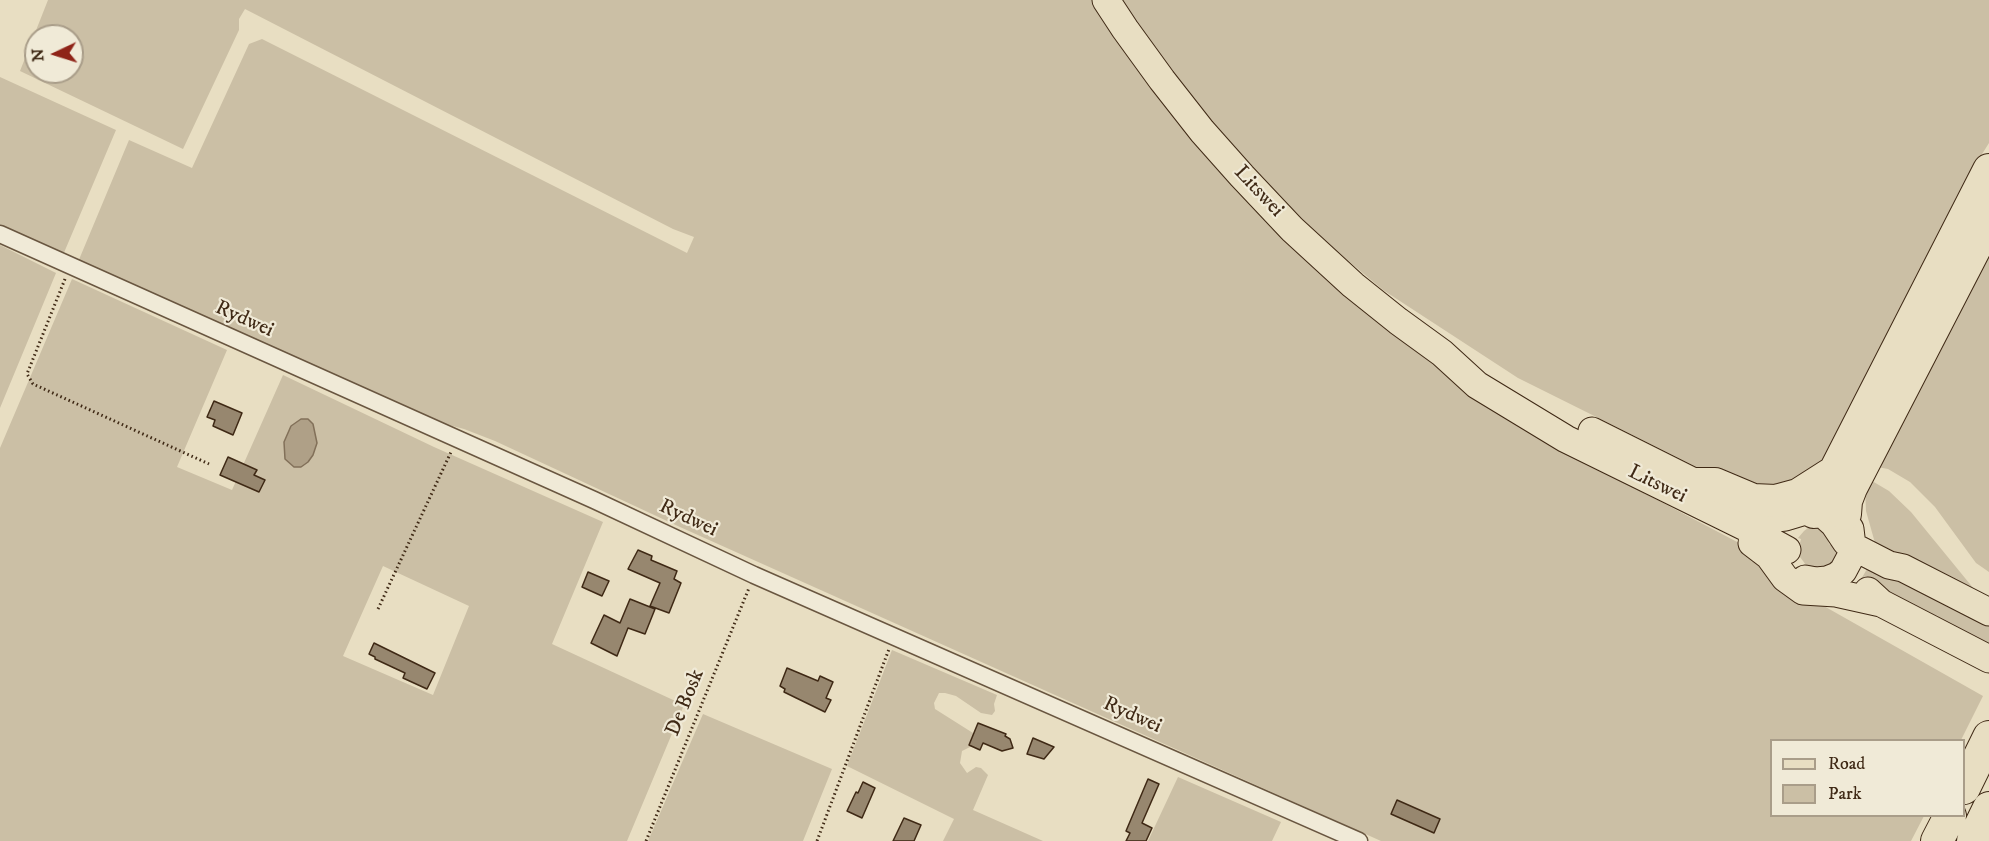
<!DOCTYPE html>
<html>
<head>
<meta charset="utf-8">
<style>
	body { margin:0 }
	#map { position:relative; width:1989px; height:841px; overflow:hidden; background:#e8dec2; font-family:"IM FELL DW Pica",serif }
	canvas { display:block }
	.legend { position:absolute; left:1770px; top:739px; width:195px; height:78px; box-sizing:border-box; background:#f0ead7; border:2px solid #a99d89; margin:0; padding:8px 10px; list-style:none; font-size:18px; color:#3f2915 }
	.legend li { display:flex; align-items:center; gap:12px; height:30px }
	.legend b { width:30px; border:2px solid #a99d89 }
	.north { position:absolute; left:24px; top:24px; width:60px; height:60px; box-sizing:border-box; background:#f0ead7; border:2px solid #a99d89; border-radius:50%; rotate:266deg; font-size:16px; font-weight:700; line-height:24px; text-align:center; color:#3f2915 }
	.north::after { content:''; display:block; margin:auto; width:21px; height:27px; background:#8f2418; clip-path:polygon(50% 0,100% 100%,50% 72%,0 100%) }
</style>
</head>
<body>
<div id="map">
<canvas width="1989" height="841"></canvas>
<ul class="legend">
<li><b style="height:8px;background:#e8dec2"></b>Road</li>
<li><b style="height:16px;background:#cbbfa5"></b>Park</li>
</ul>
<div class="north">N</div>
</div>
<script>
const g = document.querySelector('canvas').getContext('2d');
g.lineJoin = 'round';
function paint(path, color) { g.fillStyle = color; g.fill(path, 'evenodd'); }
const shape = rows => new Path2D(rows.map(r => 'M' + r).join(''));
function stroke(path, color, width, dash) { g.strokeStyle = color; g.lineWidth = width; g.lineCap = dash ? 'butt' : 'round'; g.setLineDash(dash || []); g.stroke(path); }
function drawText(font, color, halo, rows, align = 'center') {
  g.font = font + ' "IM FELL DW Pica",serif'; g.lineWidth = 4.5; g.setLineDash([]); g.textBaseline = 'middle'; g.strokeStyle = halo; g.fillStyle = color; for (const [text, x, y, turn = 0] of rows) {
    g.save(); g.translate(x, y); g.rotate((+turn || 0) * Math.PI / 180); g.textAlign = isNaN(turn) ? turn : align; if (halo) g.strokeText(text, 0, 0); g.fillText(text, 0, 0); g.restore();
  }
}
paint(shape([
	[48,0,1096,0,1205,149,1591,465,1760,554,1815,601,1983,696,1961,740,1772,740,1772,816,1924,816,1911,841,1381,841,680,527,495,441,464,429,441,423,78,262,129,140,192,168,249,44,262,39,687,253,694,237,673,229,245,9,239,19,239,30,183,149,20,71],
	[36,36,72,36,72,72,36,72],
	[1120,0,1989,0,1989,143,1972,170,1822,469,1792,493,1731,484,1518,378,1383,290,1289,211,1210,123],
	[0,77,116,130,63,255,0,226],
	[1989,243,1989,572,1976,563,1935,507,1910,482,1888,469,1872,466],
	[0,245,56,273,0,408],
	[72,279,227,350,177,467,232,490,283,375,434,447,603,522,552,644,684,705,627,841,0,841,0,448],
	[383,566,469,606,433,695,343,656],
	[1867,478,1889,491,1911,512,1983,600,1875,543,1866,511,1865,488],
	[1814,523,1826,533,1829,544,1840,550,1831,566,1814,569,1806,565,1800,557,1799,547,1801,539,1798,538,1804,531],
	[1871,562,1989,620,1989,649,1860,581],
	[892,650,997,695,994,704,995,711,992,715,981,713,956,696,945,693,939,693,934,703,935,709,973,733,974,745,962,751,960,763,967,773,976,767,981,768,988,775,973,810,1043,841,943,841,954,819,847,766],
	[703,714,832,769,803,841,648,841],
	[1178,777,1281,822,1272,841,1148,841]
]), '#cbbfa5');
const water = shape([
	[301,419,308,419,313,424,317,443,313,455,308,462,301,467,294,467,285,459,284,442,291,426,301,419]
]);
paint(water, '#afa087');
stroke(water, '#827059', 1.5);
const building = shape([
	[214,401,242,413,233,435,213,426,215,420,207,417,214,401],
	[228,457,257,470,254,475,265,480,259,492,220,475,228,457],
	[638,550,652,556,651,560,677,571,674,579,681,583,669,613,650,606,660,583,628,569,638,550],
	[588,572,609,581,602,596,582,587,588,572],
	[630,599,655,609,645,634,628,628,617,656,591,643,604,615,620,623,630,599],
	[374,643,435,673,427,689,403,678,405,673,375,659,375,657,369,654,374,643],
	[787,668,818,681,820,676,833,682,826,698,831,700,825,712,784,692,785,689,780,686,787,668],
	[978,723,1006,734,1005,736,1010,739,1013,748,1002,751,983,743,980,750,969,745,978,723],
	[1033,738,1054,747,1044,759,1027,754,1033,738],
	[1148,779,1159,784,1142,823,1152,828,1146,841,1126,841,1130,833,1126,831,1148,779],
	[863,782,875,788,862,818,847,811,856,792,858,793,863,782],
	[1397,800,1440,819,1434,833,1391,814,1397,800],
	[904,818,921,825,914,841,893,841,904,818]
]);
paint(building, '#97876f');
stroke(building, '#3f2915', 1.5);
const street = shape([
	[0,234,594,500,754,575,1359,841]
]);
const primary = shape([
	[1106,0,1125,29,1162,80,1202,131,1242,176,1292,229,1353,285,1398,321,1442,353,1477,385,1566,439,1745,527,1787,550],
	[1592,431,1692,481],
	[1736,505,1769,519,1785,517,1805,511,1824,515,1834,524,1846,542,1852,546,1889,565,1903,568,1989,612],
	[1752,543,1769,556,1785,578,1803,591,1836,593,1881,603],
	[1805,579,1816,581,1827,580,1837,576,1843,571,1851,556,1852,546,1850,529],
	[1868,591,1881,603,1989,659]
]);
const highway = shape([
	[1697,484,1715,484,1753,500,1776,501,1798,495,1834,472],
	[1814,512,1989,170],
	[1845,514,1846,501,1851,488,1989,221],
	[1964,788,1989,737],
	[1937,841,1950,816],
	[1973,841,1989,808]
]);
stroke(street, '#695640', 19);
stroke(primary, '#3f2915', 29);
stroke(highway, '#3f2915', 34);
stroke(shape([
	[65,279,27,374,33,384,209,464],
	[378,609,451,452],
	[646,841,749,588],
	[817,841,889,649]
]), '#3f2915', 3, [1.5, 3]);
stroke(street, '#f0ead7', 16);
stroke(primary, '#e8dec2', 27);
stroke(highway, '#e8dec2', 32);
drawText('21px', '#3f2915', '#f0ead7', [
	["Litswei",1258,192,47],
	["Rydwei",244,320,24],
	["Litswei",1657,485,26],
	["Rydwei",688,519,25],
	["De Bosk",686,703,-68],
	["Rydwei",1132,716,24]
]);
</script>
</body>
</html>
